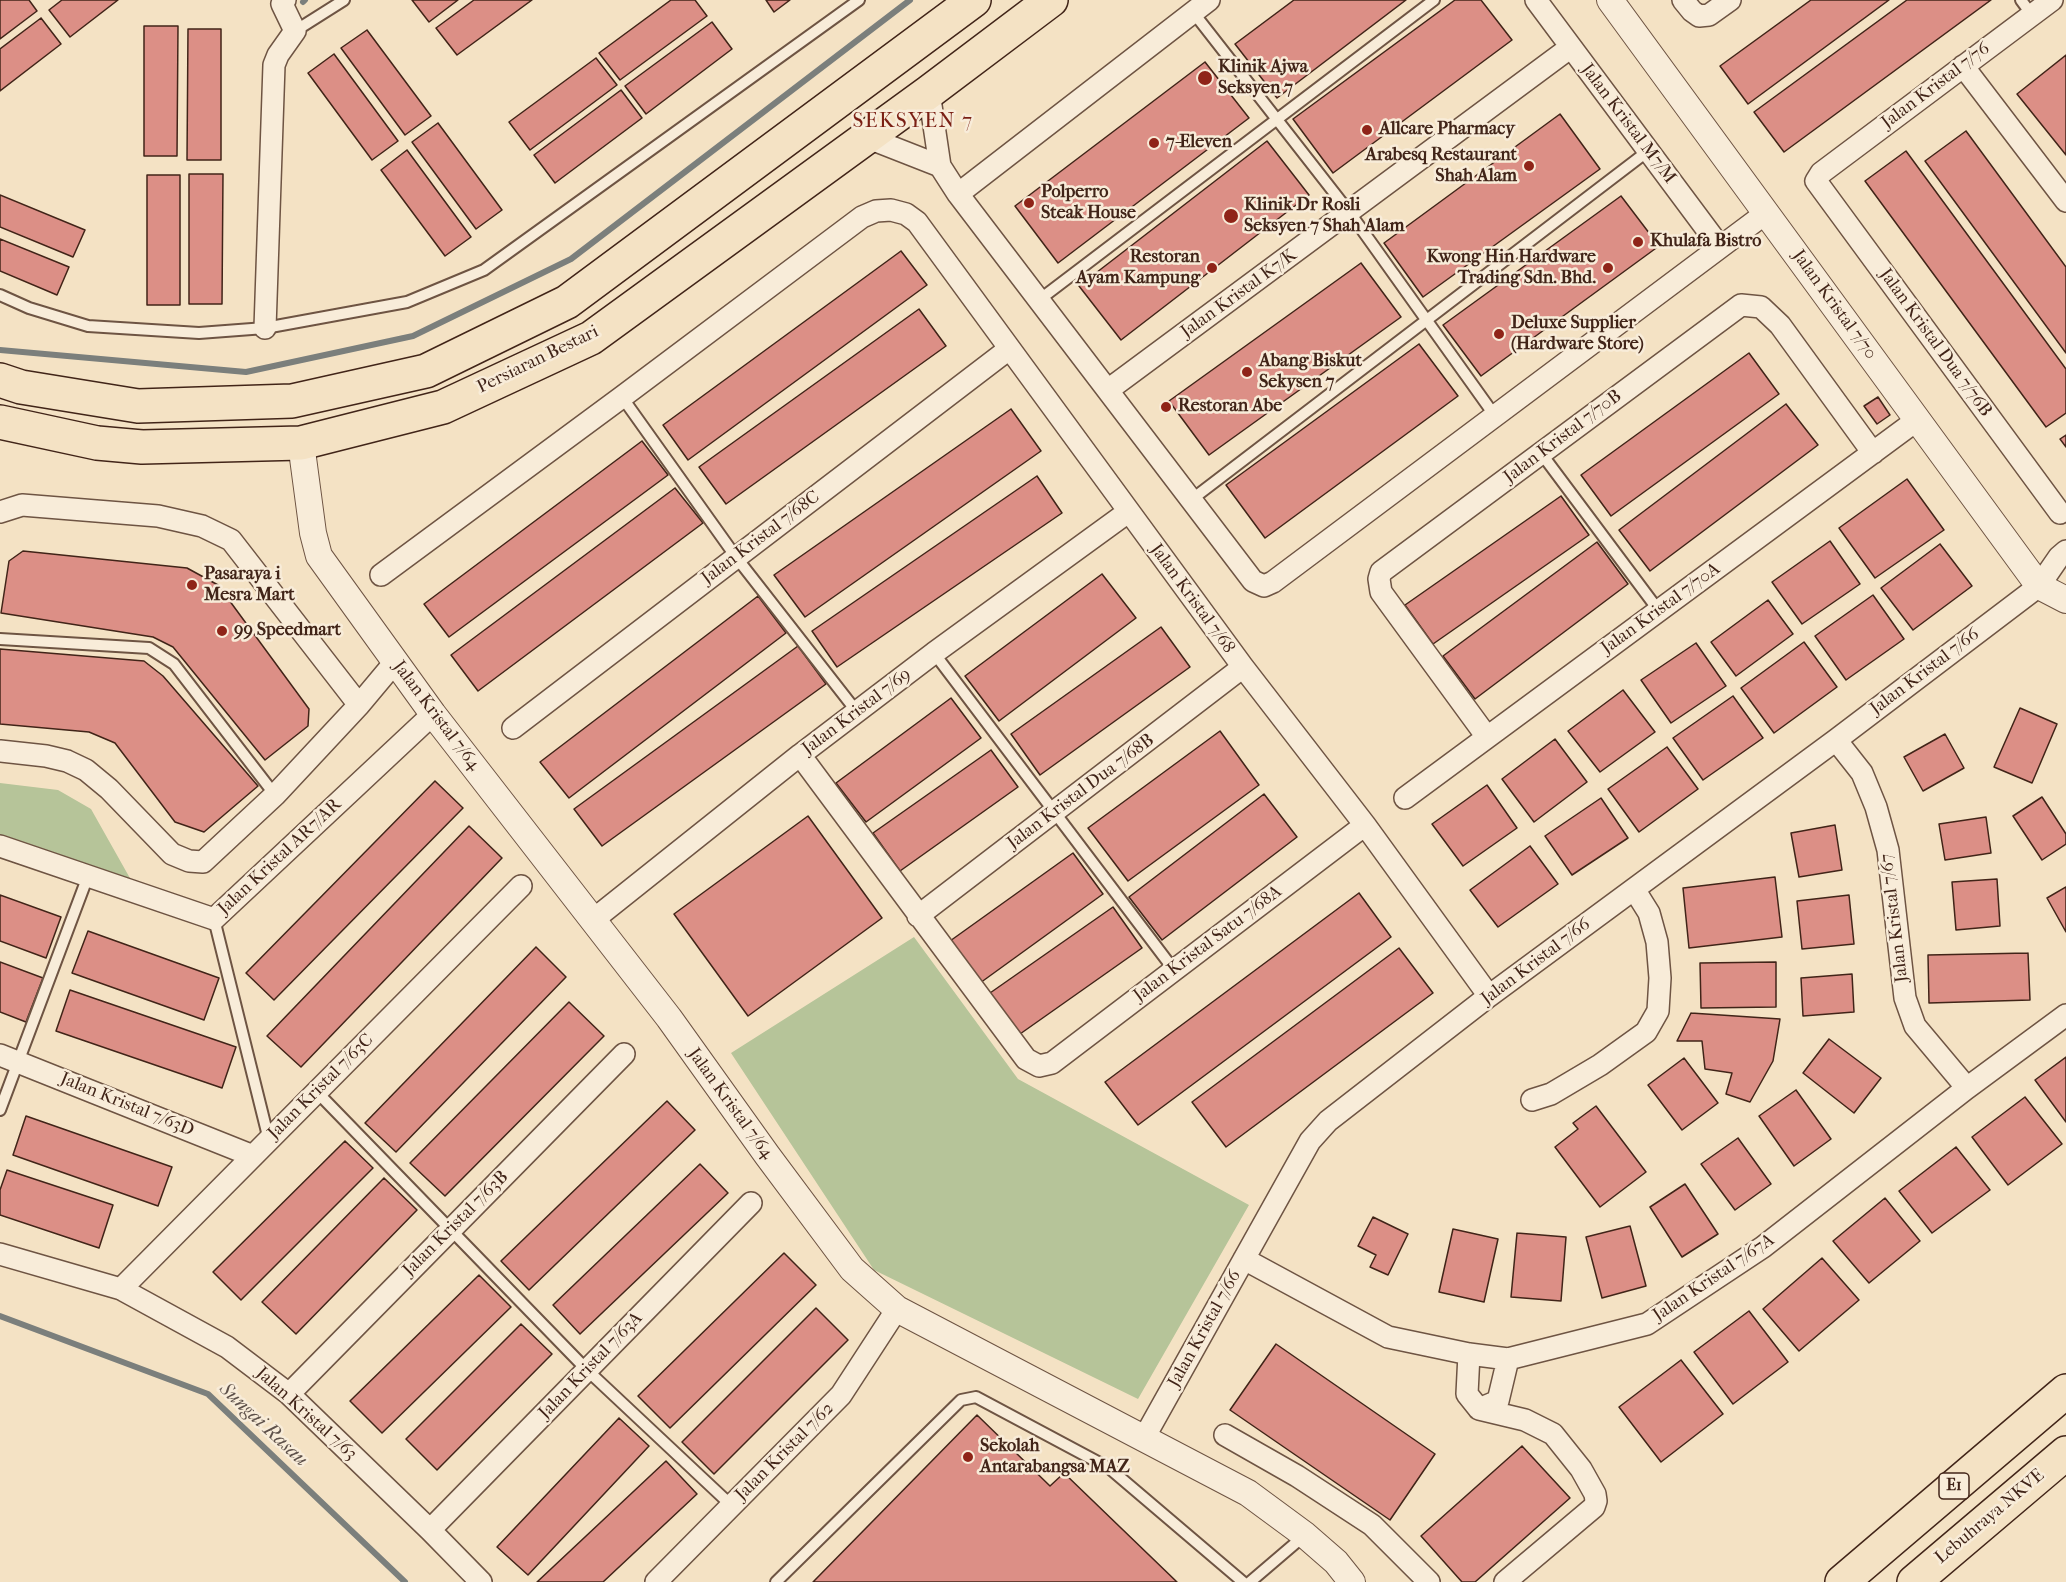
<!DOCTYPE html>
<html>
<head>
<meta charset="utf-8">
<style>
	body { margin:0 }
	canvas { display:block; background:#f4e2c4 }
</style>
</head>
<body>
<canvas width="2066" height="1582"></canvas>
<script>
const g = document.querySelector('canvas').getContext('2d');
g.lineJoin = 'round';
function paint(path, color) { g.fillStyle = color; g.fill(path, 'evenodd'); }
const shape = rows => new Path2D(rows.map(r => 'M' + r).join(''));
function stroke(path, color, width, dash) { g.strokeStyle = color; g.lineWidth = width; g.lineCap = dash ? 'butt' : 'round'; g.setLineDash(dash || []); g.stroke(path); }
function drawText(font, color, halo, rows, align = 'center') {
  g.font = font + ' "IM FELL French Canon",serif'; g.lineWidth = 5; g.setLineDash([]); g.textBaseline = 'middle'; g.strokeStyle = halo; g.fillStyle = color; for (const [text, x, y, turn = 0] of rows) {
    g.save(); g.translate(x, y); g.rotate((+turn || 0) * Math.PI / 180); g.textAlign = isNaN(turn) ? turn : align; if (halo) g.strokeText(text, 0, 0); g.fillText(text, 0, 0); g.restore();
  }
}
paint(shape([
	[0,783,58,790,91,809,131,880,0,838],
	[914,937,1018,1079,1249,1205,1138,1399,874,1270,731,1053]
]), '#b6c499');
stroke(shape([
	[303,2,305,0],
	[0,350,246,372,413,336,571,259,910,0],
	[0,1316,208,1394,405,1582]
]), '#7b7f7c', 6);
const building = shape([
	[0,0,29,0,37,11,0,39,0,0],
	[62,0,118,0,70,37,49,10,62,0],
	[412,0,458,0,429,22,412,0],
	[474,0,532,0,457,55,436,28,474,0],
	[671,0,695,0,707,16,620,80,599,53,671,0],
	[766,0,790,0,774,12,766,0],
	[1294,0,1406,0,1277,98,1235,44,1294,0],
	[1455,0,1481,0,1512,40,1333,173,1293,119,1455,0],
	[1811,0,1889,0,1748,104,1720,66,1811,0],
	[1907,0,1991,0,1784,152,1754,112,1907,0],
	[41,18,61,44,0,91,0,49,41,18],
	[712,22,732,49,646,114,625,86,712,22],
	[144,26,178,26,177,156,144,156,144,26],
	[188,29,221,29,221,160,187,160,188,29],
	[367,30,431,116,405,135,341,48,367,30],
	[334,54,398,141,372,160,308,73,334,54],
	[2066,55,2066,155,2017,94,2066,55],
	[596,58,617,85,530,150,509,122,596,58],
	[1205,62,1249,118,1058,263,1015,206,1205,62],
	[621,90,642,118,555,183,534,155,621,90],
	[1560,114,1600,169,1423,297,1384,243,1560,114],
	[438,123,502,210,476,229,412,142,438,123],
	[1966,131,2066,267,2066,353,1925,161,1966,131],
	[1267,141,1309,195,1121,340,1079,286,1267,141],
	[407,150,471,237,445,256,381,170,407,150],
	[1906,151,2066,369,2066,413,2046,427,1865,181,1906,151],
	[189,174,223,174,222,304,189,304,189,174],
	[147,175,180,175,180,305,147,305,147,175],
	[0,195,85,230,73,257,0,227,0,195],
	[1621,196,1659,246,1481,376,1443,325,1621,196],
	[0,239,69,267,57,295,0,271,0,239],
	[901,251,927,285,688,460,663,425,901,251],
	[1361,263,1401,317,1209,455,1169,401,1361,263],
	[919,309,946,346,726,504,699,467,919,309],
	[1419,344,1458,396,1265,538,1226,485,1419,344],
	[1749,353,1779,394,1611,516,1581,475,1749,353],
	[1878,397,1890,415,1877,424,1864,406,1878,397],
	[1786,404,1818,445,1650,571,1619,530,1786,404],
	[1011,409,1041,451,805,617,774,575,1011,409],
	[2066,435,2066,447,2060,439,2066,435],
	[642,441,668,475,449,637,424,604,642,441],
	[1037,476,1062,513,837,667,812,631,1037,476],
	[1907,479,1944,530,1875,578,1839,528,1907,479],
	[675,488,703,523,478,691,451,655,675,488],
	[1561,496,1589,535,1433,644,1405,605,1561,496],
	[1830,541,1860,584,1802,624,1772,582,1830,541],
	[1597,542,1628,584,1475,699,1443,656,1597,542],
	[1940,544,1972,586,1913,630,1881,588,1940,544],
	[23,551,187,568,218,585,309,709,308,726,265,760,173,647,153,637,1,613,9,561,23,551],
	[1102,574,1136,618,999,721,965,676,1102,574],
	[1873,595,1904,639,1846,680,1815,636,1873,595],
	[758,596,786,633,569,798,540,762,758,596],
	[1768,600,1793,634,1736,676,1711,642,1768,600],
	[1161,627,1190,667,1040,775,1011,734,1161,627],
	[1804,642,1837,687,1774,733,1741,688,1804,642],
	[1696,643,1726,686,1671,723,1641,680,1696,643],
	[798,646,826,684,602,846,574,809,798,646],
	[0,649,144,661,163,676,258,786,204,832,175,822,115,743,89,732,0,724,0,649],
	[1623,690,1655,732,1600,772,1568,731,1623,690],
	[1733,696,1763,738,1703,780,1673,738,1733,696],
	[951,698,981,738,866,822,836,783,951,698],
	[2020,708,2057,724,2032,783,1994,767,2020,708],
	[1220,731,1259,785,1128,881,1088,828,1220,731],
	[1945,734,1964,768,1923,791,1904,757,1945,734],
	[1555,739,1587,782,1534,822,1502,779,1555,739],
	[1667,747,1698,789,1639,832,1608,789,1667,747],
	[991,750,1018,787,900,871,873,833,991,750],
	[435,781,463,808,274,1000,246,973,435,781],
	[1487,785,1517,828,1463,866,1432,824,1487,785],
	[1264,794,1297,837,1162,940,1129,897,1264,794],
	[2042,797,2066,834,2066,844,2042,860,2013,816,2042,797],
	[1601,798,1628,838,1572,875,1545,836,1601,798],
	[808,816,882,918,748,1016,674,914,808,816],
	[1986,817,1991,853,1945,860,1939,824,1986,817],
	[1835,825,1842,870,1799,877,1791,833,1835,825],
	[469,826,502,858,301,1067,267,1036,469,826],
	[1530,846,1558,884,1498,927,1470,890,1530,846],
	[1073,853,1103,894,980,983,950,941,1073,853],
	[1775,877,1782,937,1689,948,1683,888,1775,877],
	[1997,879,2000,926,1956,930,1952,882,1997,879],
	[2066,887,2066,932,2047,898,2066,887],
	[1359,893,1391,937,1138,1125,1105,1082,1359,893],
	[0,895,61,917,46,958,0,941,0,895],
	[1849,895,1854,944,1802,949,1797,901,1849,895],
	[1113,907,1142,948,1020,1034,990,993,1113,907],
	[88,931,219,978,204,1020,72,973,88,931],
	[536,947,566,977,396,1152,365,1123,536,947],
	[1399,948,1433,993,1226,1147,1192,1102,1399,948],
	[2028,953,2030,1000,1929,1003,1928,955,2028,953],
	[0,962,43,978,26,1022,0,1012,0,962],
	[1776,962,1776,1007,1701,1008,1700,963,1776,962],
	[1852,974,1854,1012,1803,1016,1801,978,1852,974],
	[70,990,236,1047,222,1088,56,1031,70,990],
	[569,1002,604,1036,445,1196,410,1163,569,1002],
	[1691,1013,1780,1019,1773,1061,1750,1102,1726,1094,1732,1073,1705,1069,1702,1041,1677,1041,1691,1013],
	[1829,1039,1881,1078,1854,1113,1803,1073,1829,1039],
	[2066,1057,2066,1122,2035,1080,2066,1057],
	[1684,1058,1718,1103,1682,1130,1648,1085,1684,1058],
	[1796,1090,1831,1139,1794,1166,1759,1116,1796,1090],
	[2025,1097,2062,1144,2008,1185,1972,1137,2025,1097],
	[667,1101,695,1130,529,1290,501,1261,667,1101],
	[1596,1106,1646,1172,1600,1207,1555,1147,1578,1129,1573,1123,1596,1106],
	[26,1116,172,1167,158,1206,13,1155,26,1116],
	[1738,1138,1771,1184,1735,1210,1701,1164,1738,1138],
	[345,1141,373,1168,241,1300,213,1272,345,1141],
	[1956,1147,1990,1190,1932,1233,1899,1191,1956,1147],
	[700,1164,728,1193,580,1334,553,1305,700,1164],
	[7,1170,113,1205,99,1248,0,1215,0,1190,7,1170],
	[384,1178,417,1210,296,1334,262,1302,384,1178],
	[1685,1184,1718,1234,1682,1257,1650,1207,1685,1184],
	[1885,1198,1920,1241,1869,1283,1833,1241,1885,1198],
	[1373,1217,1408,1234,1388,1275,1370,1267,1376,1255,1358,1246,1373,1217],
	[1630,1226,1646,1286,1602,1298,1586,1237,1630,1226],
	[1453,1229,1498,1239,1484,1302,1439,1292,1453,1229],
	[1517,1233,1566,1237,1561,1301,1511,1297,1517,1233],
	[784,1253,816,1285,670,1428,638,1396,784,1253],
	[1822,1258,1859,1300,1799,1351,1763,1309,1822,1258],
	[479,1275,511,1307,382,1433,350,1401,479,1275],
	[816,1308,848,1340,714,1474,682,1442,816,1308],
	[1749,1311,1788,1362,1733,1404,1694,1352,1749,1311],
	[521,1324,552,1354,437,1470,406,1439,521,1324],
	[1276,1344,1435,1454,1390,1520,1230,1410,1276,1344],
	[1681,1360,1723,1414,1661,1462,1619,1407,1681,1360],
	[977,1415,1050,1486,1064,1473,1177,1582,813,1582,977,1415],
	[619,1418,649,1446,528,1575,497,1547,619,1418],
	[1522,1446,1570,1498,1475,1582,1462,1582,1421,1536,1522,1446],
	[666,1461,697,1494,603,1582,537,1582,666,1461]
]);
paint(building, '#dc8f86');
stroke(building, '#412418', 1.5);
const service = shape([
	[2021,0,2032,15],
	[1193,12,1350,213,1495,416],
	[295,31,344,0],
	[0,295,29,308,88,326,199,333,265,328,407,302,484,270,859,0],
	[1039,300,1434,0],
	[622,397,736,557,857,712],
	[1541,453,1659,611],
	[1191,500,1648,151],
	[0,639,149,648,174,664,275,795],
	[934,653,1174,970],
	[214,919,269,1140],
	[317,1092,587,1370,732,1506],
	[0,1110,88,876],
	[776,1582,961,1400,976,1397,1109,1468,1243,1582],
	[1250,1582,1305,1535]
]);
const minor = shape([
	[1536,0,1720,247],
	[1683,0,1692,11,1699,16,1709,15,1730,0],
	[2052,0,1821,173,1816,181,2060,513],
	[1963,66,2066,201],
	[929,92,940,166,958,194,1253,581,1264,586,1273,582,1766,213],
	[866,137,940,166],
	[958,194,1209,0],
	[265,328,274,65,278,55,295,31,282,4,285,0],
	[1108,390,1571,47],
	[0,512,22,505,158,516,202,526,231,540,359,705],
	[381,575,622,397,862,217,876,211,891,210,906,214,917,222,1243,667,1365,825,1489,996],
	[513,728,1009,349],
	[1487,737,1381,592,1379,579,1381,572,1741,305,1761,307,1780,325,1873,453],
	[1836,740,1862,773,1876,807,1888,850,1905,998,1915,1026,1967,1088],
	[0,751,46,756,67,761,86,770,109,789,172,854,189,861,203,862,275,795,359,705,395,662],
	[800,755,1026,1059,1039,1066,1052,1063,1365,825],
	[1405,798,1917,420],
	[0,846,214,919,433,714],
	[918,916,1243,667],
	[593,920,800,755,934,653,1128,512],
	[0,1055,253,1156],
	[1532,1100,1551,1094,1600,1065,1646,1032,1658,1011,1660,978,1657,942,1649,913,1634,889],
	[0,1254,121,1289,227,1347,289,1394,430,1530,481,1582],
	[1244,1259,1388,1337,1469,1354,1508,1359,1647,1324,1763,1247,1967,1088,2066,1015],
	[121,1289,521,886],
	[1469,1354,1467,1394,1479,1409,1525,1420,1553,1434,1581,1469,1595,1494,1596,1501,1594,1507,1505,1582],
	[289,1394,624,1054],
	[1479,1409,1498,1401,1508,1359],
	[1225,1435,1297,1476,1372,1525,1429,1582],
	[1144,1438,1310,1141,1328,1121,1489,996,1836,740,2039,586,2059,557,2066,551],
	[430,1530,751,1203],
	[656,1582,841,1395,897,1309]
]);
const tertiary = shape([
	[1610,0,2039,586,2066,600],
	[301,443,313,533,319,556,433,714,669,1018,767,1155,852,1269,897,1309,1248,1493,1305,1535,1336,1562,1352,1582]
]);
const primary = shape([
	[0,380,21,387,138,406,292,401,426,371,567,302,974,0],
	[0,422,97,443,142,447,301,443,443,407,591,338,929,92,1051,0]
]);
const motorway = shape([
	[1842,1582,2066,1391],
	[1914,1582,2066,1453]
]);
stroke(service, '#6e5443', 14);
stroke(minor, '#6e5443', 24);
stroke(tertiary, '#6e5443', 28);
stroke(primary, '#412418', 36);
stroke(motorway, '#412418', 36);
stroke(service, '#f8ecd9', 10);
stroke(minor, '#f8ecd9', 21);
stroke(tertiary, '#f8ecd9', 26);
stroke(primary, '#f4e2c4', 33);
stroke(motorway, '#f4e2c4', 33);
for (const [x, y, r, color] of [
	[1205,78,8,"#8f2418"],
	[1367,130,6,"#8f2418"],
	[1154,143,6,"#8f2418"],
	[1529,166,6,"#8f2418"],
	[1029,203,6,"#8f2418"],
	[1231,216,8,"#8f2418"],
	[1638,242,6,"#8f2418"],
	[1212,268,6,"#8f2418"],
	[1608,268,6,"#8f2418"],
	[1499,334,6,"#8f2418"],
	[1247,372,6,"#8f2418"],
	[1166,407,6,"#8f2418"],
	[192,585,6,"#8f2418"],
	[222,631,6,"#8f2418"],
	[968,1457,6,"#8f2418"]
]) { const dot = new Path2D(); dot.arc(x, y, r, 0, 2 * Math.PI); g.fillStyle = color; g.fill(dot); stroke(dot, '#f8ecd9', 2); }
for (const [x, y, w] of [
	[1954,1486,30]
]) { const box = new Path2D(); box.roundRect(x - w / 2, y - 13, w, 26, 4.5); g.fillStyle = '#f8ecd9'; g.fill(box); stroke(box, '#412418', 1.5); }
drawText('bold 16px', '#412418', null, [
	["E1",1954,1486]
]);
drawText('bold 18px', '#412418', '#f8ecd9', [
	["Klinik Ajwa",1218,68],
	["Seksyen 7",1218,89],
	["Allcare Pharmacy",1379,130],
	["7-Eleven",1166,143],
	["Arabesq Restaurant",1517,156,"right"],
	["Shah Alam",1517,177,"right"],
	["Polperro",1041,193],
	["Steak House",1041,214],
	["Klinik Dr Rosli",1244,206],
	["Seksyen 7 Shah Alam",1244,227],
	["Khulafa Bistro",1650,242],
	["Restoran",1200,258,"right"],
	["Ayam Kampung",1200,279,"right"],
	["Kwong Hin Hardware",1596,258,"right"],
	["Trading Sdn. Bhd.",1596,279,"right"],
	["Deluxe Supplier",1511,324],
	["(Hardware Store)",1511,345],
	["Abang Biskut",1259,362],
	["Sekysen 7",1259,383],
	["Restoran Abe",1178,407],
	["Pasaraya i",204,575],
	["Mesra Mart",204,596],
	["99 Speedmart",234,631],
	["Sekolah",980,1447],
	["Antarabangsa MAZ",980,1468]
], 'left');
drawText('18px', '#412418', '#f8ecd9', [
	["Jalan Kristal 7/76",1936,86,-37],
	["Jalan Kristal M7/M",1628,124,53],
	["Jalan Kristal K7/K",1239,294,-36],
	["Jalan Kristal 7/70",1834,305,54],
	["Jalan Kristal Dua 7/76B",1935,343,54],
	["Persiaran Bestari",538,360,-26],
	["Jalan Kristal 7/70B",1563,437,-37],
	["Jalan Kristal 7/68C",761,538,-37],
	["Jalan Kristal 7/68",1192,599,54],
	["Jalan Kristal 7/70A",1661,609,-36],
	["Jalan Kristal 7/66",1925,672,-37],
	["Jalan Kristal 7/69",857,712,-37],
	["Jalan Kristal 7/64",436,716,53],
	["Jalan Kristal Dua 7/68B",1081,792,-37],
	["Jalan Kristal AR7/AR",280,857,-43],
	["Jalan Kristal 7/67",1895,918,-97],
	["Jalan Kristal Satu 7/68A",1208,944,-37],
	["Jalan Kristal 7/66",1536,962,-37],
	["Jalan Kristal 7/63C",321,1087,-45],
	["Jalan Kristal 7/64",730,1104,54],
	["Jalan Kristal 7/63D",127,1105,22],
	["Jalan Kristal 7/63B",456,1224,-45],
	["Jalan Kristal 7/67A",1714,1278,-34],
	["Jalan Kristal 7/66",1205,1329,-61],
	["Jalan Kristal 7/63A",591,1366,-46],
	["Jalan Kristal 7/63",306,1414,42],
	["Jalan Kristal 7/62",785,1452,-45],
	["Lebuhraya NKVE",1990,1517,-40]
]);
drawText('italic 20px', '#5e514a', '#f8ecd9', [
	["Sungai Rasau",263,1425,43]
]);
g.letterSpacing = '1.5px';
drawText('21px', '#7a1f14', '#f8ecd9', [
	["SEKSYEN 7",913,122]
]);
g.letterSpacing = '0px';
</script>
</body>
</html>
